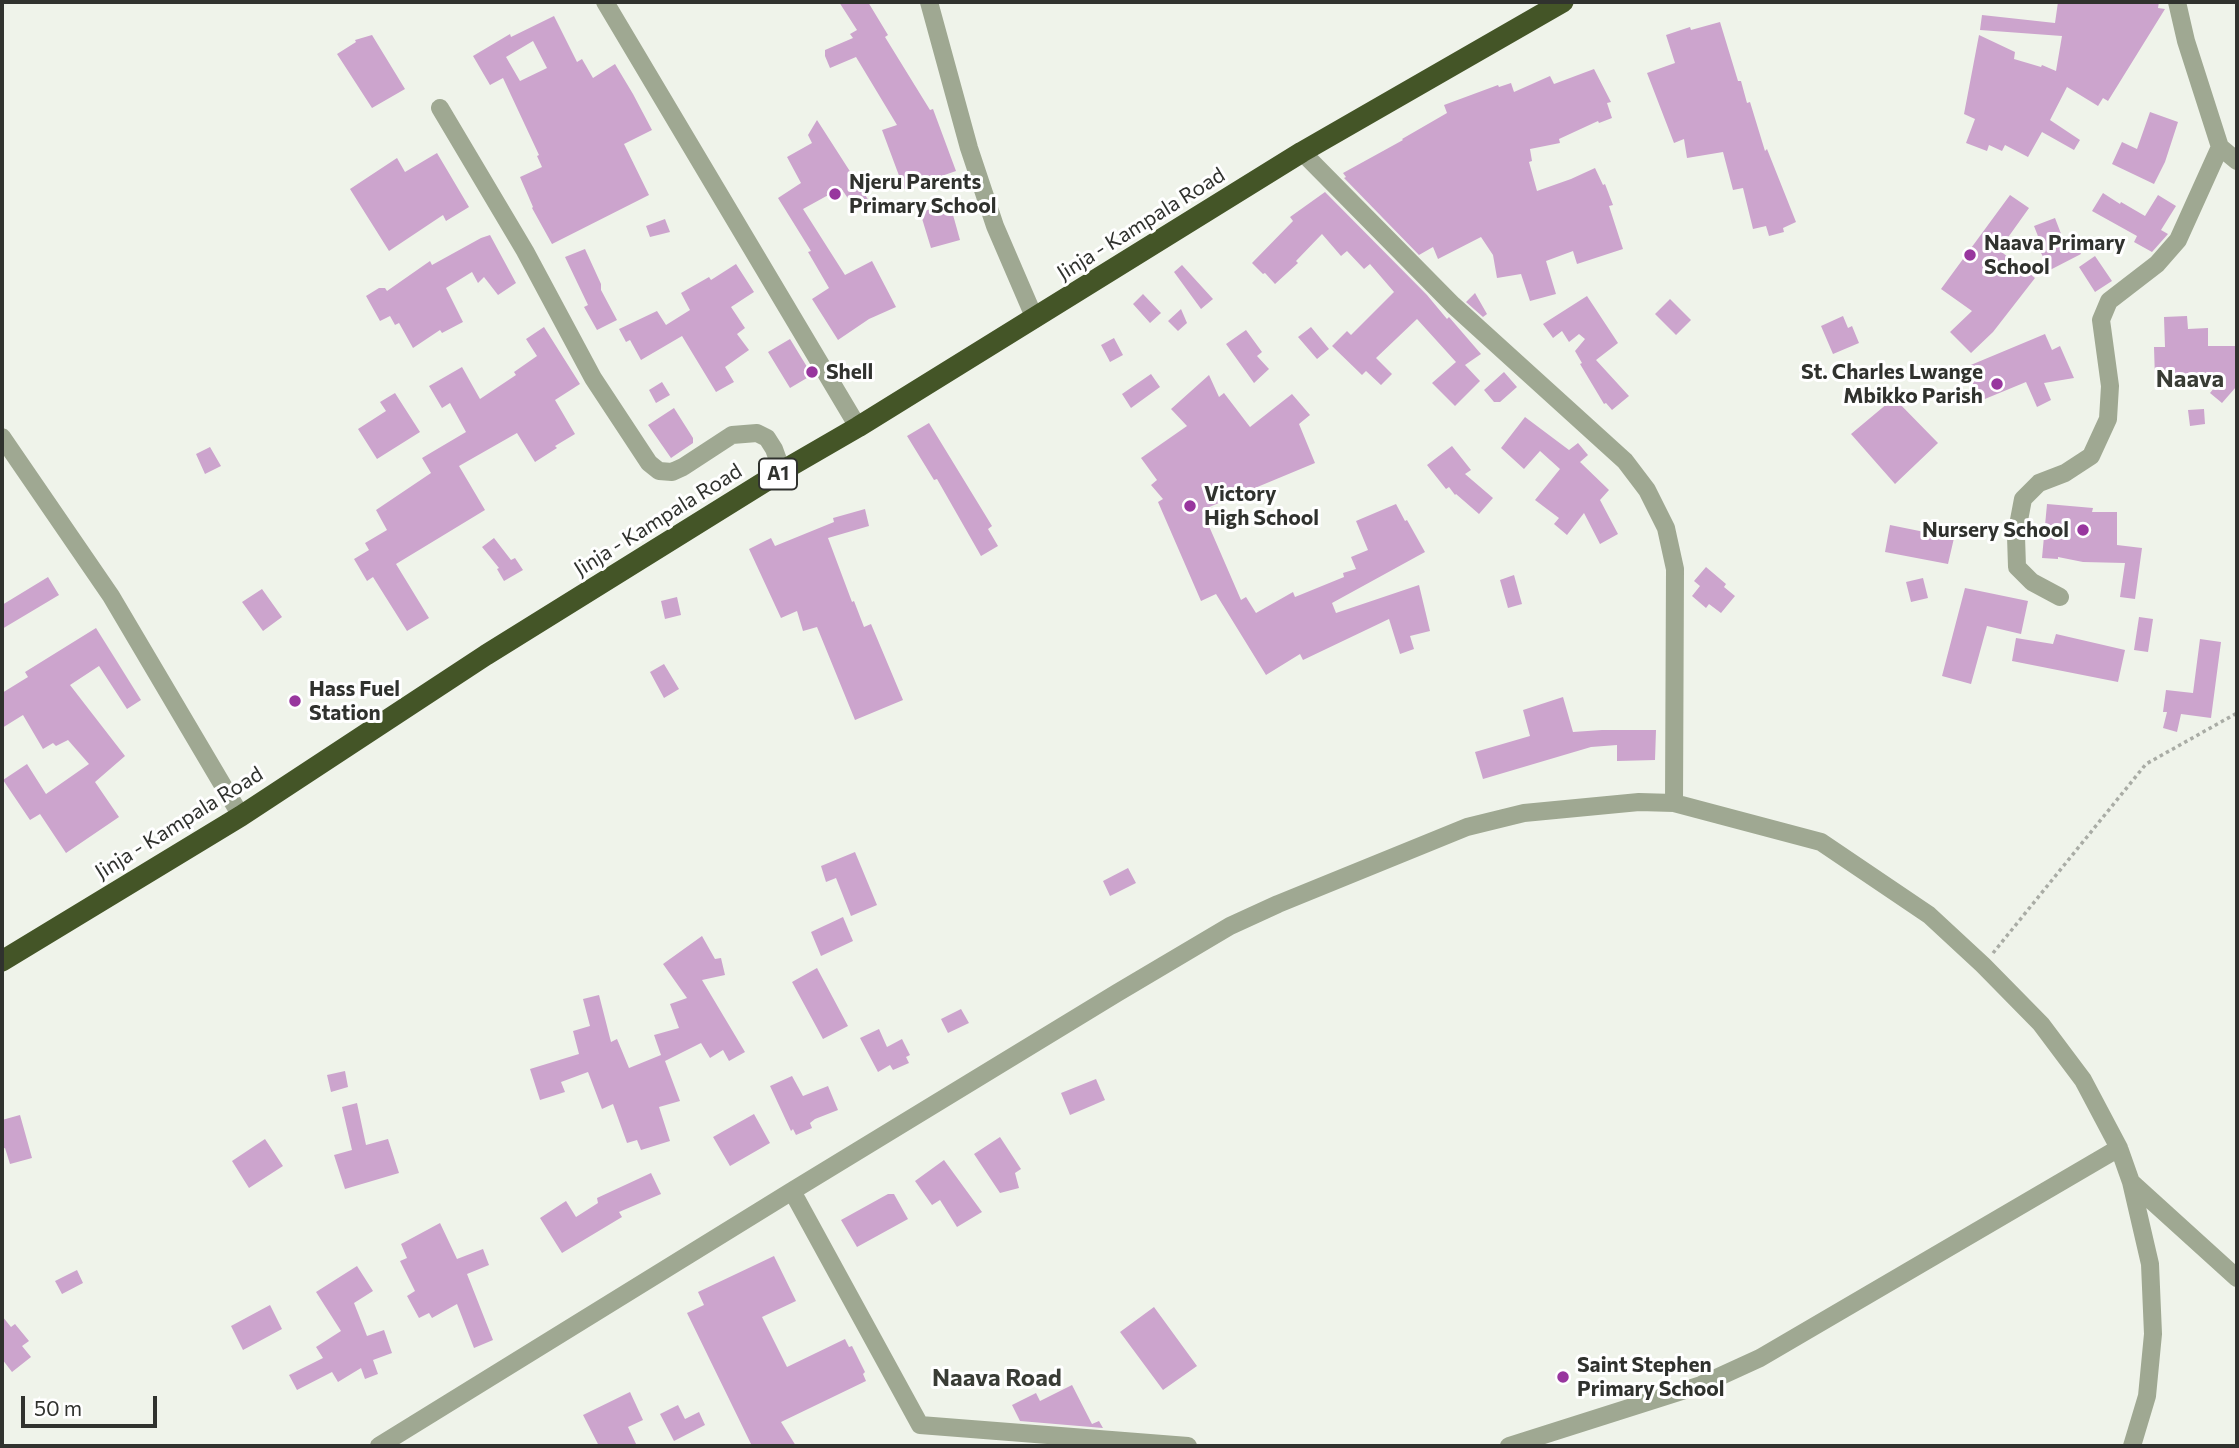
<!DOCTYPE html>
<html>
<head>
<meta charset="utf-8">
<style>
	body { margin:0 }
	#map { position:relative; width:2239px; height:1448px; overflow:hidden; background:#eff3ea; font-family:Commissioner,sans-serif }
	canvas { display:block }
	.frame { position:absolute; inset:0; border:4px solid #30322e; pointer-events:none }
	.scale { position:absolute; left:21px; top:1396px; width:136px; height:32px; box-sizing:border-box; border:4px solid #30322e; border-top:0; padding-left:9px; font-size:21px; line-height:24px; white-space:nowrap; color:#30322e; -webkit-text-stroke:5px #fff; paint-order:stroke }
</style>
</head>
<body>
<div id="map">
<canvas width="2239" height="1448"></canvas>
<div class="frame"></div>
<div class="scale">50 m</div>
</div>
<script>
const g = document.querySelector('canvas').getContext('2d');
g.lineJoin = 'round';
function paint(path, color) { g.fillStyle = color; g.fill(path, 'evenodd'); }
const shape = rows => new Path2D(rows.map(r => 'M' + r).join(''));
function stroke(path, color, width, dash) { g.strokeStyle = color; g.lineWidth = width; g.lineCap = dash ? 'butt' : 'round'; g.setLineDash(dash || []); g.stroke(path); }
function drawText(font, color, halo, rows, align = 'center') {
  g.font = font + ' Commissioner,sans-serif'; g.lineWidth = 6; g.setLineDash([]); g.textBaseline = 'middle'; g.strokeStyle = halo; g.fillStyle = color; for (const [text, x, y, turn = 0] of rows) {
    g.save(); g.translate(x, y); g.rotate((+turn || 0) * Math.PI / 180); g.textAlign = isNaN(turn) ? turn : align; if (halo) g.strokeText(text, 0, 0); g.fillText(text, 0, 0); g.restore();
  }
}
paint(shape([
	[839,2,868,2,888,35,885,37,930,110,933,109,956,171,904,189,882,130,897,125,856,57,830,68,825,56,825,50,853,38,850,34,857,30],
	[2058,2,2159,2,2158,8,2165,9,2108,101,2103,98,2098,106,2067,87,2050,120,2080,140,2074,150,2042,132,2028,157,2005,145,2002,151,1989,145,1987,151,1966,143,1975,119,1964,114,1979,35,2015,52,2014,59,2041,67,2042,65,2056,71,2062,36,1980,30,1982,15,2055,23],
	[554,16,577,62,582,59,593,78,615,64,633,94,652,130,624,144,649,195,552,244,532,208,533,207,520,177,542,167,537,156,539,155,503,78,490,85,473,56,510,34,511,37],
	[533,41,547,68,520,81,506,57],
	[1720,22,1738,81,1741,81,1747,103,1750,102,1765,151,1767,149,1796,222,1783,228,1784,232,1769,236,1766,226,1753,229,1743,188,1733,190,1723,152,1687,158,1684,139,1674,143,1647,73,1675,63,1666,35,1690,27,1691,30],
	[372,35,405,89,372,108,337,54,356,42,355,40],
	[1594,69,1611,102,1607,103,1612,118,1599,123,1598,121,1559,139,1560,143,1530,149,1532,161,1529,162,1537,191,1571,179,1595,168,1603,185,1605,184,1613,205,1609,206,1623,249,1577,264,1573,251,1546,261,1556,294,1530,301,1521,274,1497,278,1493,255,1481,237,1438,259,1433,247,1419,255,1344,178,1346,177,1343,173,1403,140,1402,139,1447,113,1444,105,1498,85,1499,87,1511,83,1514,92,1550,76,1554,84],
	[2150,112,2178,122,2165,162,2154,184,2112,164,2122,142,2137,149],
	[817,120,869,201,853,206,841,188,803,209,845,275,872,261,896,307,869,319,838,340,812,299,829,288,808,252,811,251,778,198,801,183,787,157,812,143,808,135],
	[437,153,469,207,446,221,443,215,389,251,350,189,397,158,405,172],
	[1325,192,1427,295,1447,319,1449,317,1481,354,1465,365,1480,381,1455,406,1432,383,1456,362,1417,319,1376,358,1392,374,1381,385,1366,371,1362,375,1332,346,1347,331,1351,335,1394,292,1370,264,1364,269,1347,251,1341,256,1322,234,1296,261,1298,263,1275,284,1265,273,1263,274,1252,263,1293,221,1290,217],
	[2103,193,2120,204,2121,202,2145,216,2158,195,2176,206,2161,230,2168,234,2152,252,2134,242,2137,236,2092,211],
	[2010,195,2029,208,1999,250,2035,278,1993,332,1971,353,1950,332,1972,311,1941,289],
	[950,204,960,240,931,248,920,212],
	[2055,218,2063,239,2071,235,2081,254,2050,270,2040,251,2043,249,2034,226],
	[665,219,670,232,650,237,646,226],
	[490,235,516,283,498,295,484,277,478,283,472,272,446,288,463,322,442,333,440,330,413,348,399,323,395,325,390,316,380,321,366,296,379,288,385,288,387,291,430,261,432,265,481,238],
	[585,249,601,284,601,290,617,320,597,330,584,307,588,305,565,257],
	[2095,256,2112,281,2095,292,2079,267],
	[736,264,754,292,731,307,745,328,737,334,749,350,725,367,734,382,716,392,682,336,641,360,630,340,626,342,619,329,657,311,666,325,690,310,681,293,709,277,711,280],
	[1182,265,1213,299,1201,309,1174,272],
	[1475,293,1487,314,1483,317,1466,302],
	[1143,294,1161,313,1150,323,1133,304],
	[1587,296,1618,343,1596,360,1629,396,1612,410,1606,403,1604,404,1580,364,1582,363,1575,351,1585,339,1579,334,1569,342,1562,331,1553,338,1543,324],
	[1670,299,1691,320,1676,335,1655,314],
	[1181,309,1187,323,1178,331,1168,321],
	[1843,316,1848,328,1852,326,1859,343,1833,354,1821,326],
	[2187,316,2188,329,2208,328,2208,346,2235,346,2236,387,2222,403,2210,393,2222,378,2155,379,2154,347,2165,347,2164,317],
	[544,327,580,384,555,400,575,434,555,446,557,448,535,462,517,433,459,466,485,510,396,564,429,618,407,631,373,577,367,581,354,559,369,550,365,543,387,530,376,510,431,473,422,458,466,432,450,403,442,408,429,386,462,367,480,399,516,375,514,372,537,356,526,339],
	[1311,327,1329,349,1317,359,1298,337],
	[1246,330,1262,352,1257,356,1269,369,1254,383,1226,344],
	[2045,334,2052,350,2060,346,2074,378,2044,383,2051,400,2037,407,2026,382,1980,401,1966,367],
	[1114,338,1123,355,1110,362,1101,345],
	[790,339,812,375,790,388,768,352],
	[1504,372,1517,387,1500,402,1494,402,1484,390],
	[1151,374,1160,387,1131,408,1122,394],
	[1209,375,1219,397,1224,393,1250,427,1292,394,1310,415,1299,424,1315,463,1202,510,1241,600,1246,597,1256,613,1293,592,1295,597,1344,577,1343,573,1356,569,1351,557,1368,550,1356,521,1396,504,1405,521,1407,520,1425,552,1332,603,1336,613,1419,585,1430,631,1410,636,1414,649,1400,654,1389,619,1303,660,1300,654,1266,675,1216,594,1201,601,1158,502,1163,499,1151,485,1157,480,1141,458,1187,426,1171,409],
	[662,382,670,395,656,403,649,390],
	[395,393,420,432,377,459,358,429,386,411,380,402],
	[1894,398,1938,443,1895,484,1851,434],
	[674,408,693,438,693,443,671,458,648,425],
	[2204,409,2205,424,2190,426,2188,410],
	[1525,417,1569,450,1578,443,1588,455,1580,462,1609,490,1600,500,1618,534,1600,544,1584,513,1567,535,1554,524,1559,518,1535,500,1560,469,1540,451,1524,469,1501,448],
	[929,423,992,526,988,529,998,546,981,556,937,479,934,480,907,436],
	[1452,446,1471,470,1465,474,1493,498,1479,514,1456,494,1455,495,1449,487,1446,489,1427,465],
	[210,447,221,466,205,474,196,454],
	[2047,504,2093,508,2092,512,2117,512,2117,545,2142,548,2135,599,2120,597,2125,563,2083,562,2058,557,2058,559,2042,558],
	[865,509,869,526,828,538,852,602,854,601,864,627,871,624,903,700,855,720,817,627,803,631,797,611,781,618,749,549,771,538,775,546,834,522,833,518],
	[1890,525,1954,538,1948,564,1885,552],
	[494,538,511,560,515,558,523,570,504,581,497,569,499,568,482,547],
	[1706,567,1726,584,1724,587,1735,596,1721,613,1709,604,1706,608,1692,596,1700,586,1694,581],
	[1514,575,1522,604,1508,608,1500,580],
	[48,577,59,595,2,629,2,605],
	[1923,578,1928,598,1911,602,1906,582],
	[1965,588,2028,601,2021,634,1987,626,1971,684,1942,676],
	[262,589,282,617,263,631,242,602],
	[677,597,681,615,665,619,661,601],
	[2139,617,2153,619,2148,652,2134,650],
	[96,628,141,700,127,709,99,666,70,685,125,756,95,782,119,817,66,853,40,814,30,820,3,780,27,764,46,794,89,764,68,740,56,746,53,743,43,749,23,715,2,728,2,693,28,677,25,672],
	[2056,634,2125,650,2118,682,2012,661,2016,638,2053,644],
	[2200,639,2221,642,2211,718,2181,714,2177,732,2163,728,2167,712,2163,712,2166,690,2193,693],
	[664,664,679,689,664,698,650,672],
	[1563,697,1573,732,1602,730,1656,730,1655,760,1617,761,1617,745,1591,747,1483,779,1475,752,1530,736,1523,710],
	[855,852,877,905,851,916,836,878,826,882,821,866],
	[1128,868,1136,883,1110,896,1103,881],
	[843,917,853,941,821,956,811,932],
	[702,936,715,959,721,958,725,975,702,980,745,1052,729,1061,723,1050,710,1058,701,1043,665,1061,680,1101,659,1107,670,1141,641,1150,637,1140,627,1143,613,1104,602,1109,588,1072,561,1082,565,1092,540,1100,530,1069,579,1054,573,1031,590,1026,583,999,599,995,611,1042,617,1039,629,1068,661,1055,654,1035,679,1028,670,1004,687,998,663,964],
	[817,968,848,1026,823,1039,792,982],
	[961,1009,969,1023,948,1033,941,1019],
	[879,1029,887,1047,902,1039,910,1055,906,1057,909,1063,893,1070,890,1065,878,1072,860,1038],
	[345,1071,348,1087,331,1092,327,1075],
	[792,1076,803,1096,828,1086,838,1110,815,1119,810,1123,812,1128,796,1135,793,1129,791,1131,770,1086],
	[1096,1079,1105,1100,1070,1115,1061,1093],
	[357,1103,366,1145,388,1139,399,1173,345,1189,334,1155,352,1150,342,1107],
	[754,1114,770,1143,730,1166,713,1137],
	[20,1115,32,1158,10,1164,5,1148,2,1149,2,1120],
	[1000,1137,1021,1169,1015,1173,1019,1188,1000,1193,974,1154],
	[265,1139,283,1166,249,1188,232,1161],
	[944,1160,982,1212,957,1227,940,1200,932,1205,915,1181],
	[651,1173,661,1194,619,1212,622,1217,562,1253,540,1218,566,1201,576,1217,598,1203,597,1198],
	[888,1194,894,1194,908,1219,857,1247,841,1220],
	[440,1223,457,1259,483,1249,489,1265,467,1274,493,1340,474,1348,457,1304,432,1318,429,1313,419,1318,407,1296,415,1291,400,1261,407,1258,401,1244],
	[774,1256,796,1301,762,1317,787,1367,845,1339,849,1347,852,1346,865,1372,863,1374,866,1381,781,1422,796,1446,752,1446,687,1313,704,1305,698,1292],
	[357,1266,373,1291,354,1303,367,1336,384,1330,392,1353,373,1360,378,1374,365,1379,361,1368,338,1382,332,1372,297,1390,289,1375,323,1358,316,1347,341,1331,316,1292],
	[77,1270,83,1283,62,1294,55,1281],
	[270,1305,282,1329,243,1350,231,1326],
	[1154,1307,1197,1366,1163,1390,1120,1332],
	[2,1316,11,1327,15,1324,29,1341,22,1346,31,1357,12,1372,2,1359],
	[1072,1385,1092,1424,1099,1421,1103,1428,1020,1421,1012,1405,1036,1393,1040,1401],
	[630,1392,643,1420,628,1427,637,1446,599,1446,583,1415],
	[678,1405,685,1419,699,1412,705,1425,674,1441,660,1414]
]), '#cca4cd');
stroke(shape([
	[1993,953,2146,764,2237,713]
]), '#a9aca5', 3.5, [3.5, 3.5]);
stroke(shape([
	[605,2,858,427],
	[929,2,969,148,995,226,1035,319],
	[2177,2,2186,41,2220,147,2237,161],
	[440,108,525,251,593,378,649,463,659,471,672,472,683,467,732,435,757,433,767,438,774,449,782,471],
	[1302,152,1453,305,1625,461,1647,490,1666,528,1675,569,1674,803],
	[2,437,111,596,241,816],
	[2060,597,2032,582,2017,567,2016,536,2023,499,2039,483,2065,473,2091,456,2108,419,2110,386,2101,320,2109,301,2157,264,2178,240,2220,147],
	[2131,1182,2237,1278],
	[792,1191,920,1425,1188,1446],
	[379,1446,792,1191,1117,993,1230,926,1278,904,1467,827,1524,813,1639,802,1674,803,1821,842,1929,915,1983,965,2041,1024,2083,1080,2119,1148,2131,1182,2150,1264,2153,1334,2147,1396,2132,1446],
	[1509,1446,1701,1385,1760,1358,2119,1148]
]), '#9fa892', 18);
stroke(shape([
	[2,961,241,816,486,655,782,471,858,427,1302,152,1563,2]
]), '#445527', 21);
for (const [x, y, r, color] of [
	[835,194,7,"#98369e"],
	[1970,255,7,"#98369e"],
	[812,372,7,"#98369e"],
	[1997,384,7,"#98369e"],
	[1190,506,7,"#98369e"],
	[2083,530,7,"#98369e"],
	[295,701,7,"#98369e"],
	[1563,1377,7,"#98369e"]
]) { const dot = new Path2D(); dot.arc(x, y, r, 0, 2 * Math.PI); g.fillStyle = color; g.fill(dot); stroke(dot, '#fff', 2.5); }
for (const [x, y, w] of [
	[778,474,38]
]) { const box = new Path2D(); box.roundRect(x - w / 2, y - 15.5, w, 31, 5); g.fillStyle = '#fff'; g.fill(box); stroke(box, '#30322e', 2); }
drawText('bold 19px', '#30322e', null, [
	["A1",778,474]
]);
drawText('bold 21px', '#30322e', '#fff', [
	["Njeru Parents",849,182],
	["Primary School",849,206],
	["Naava Primary",1984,243],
	["School",1984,267],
	["Shell",826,372],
	["St. Charles Lwange",1983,372,"right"],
	["Mbikko Parish",1983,396,"right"],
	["Victory",1204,494],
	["High School",1204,518],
	["Nursery School",2069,530,"right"],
	["Hass Fuel",309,689],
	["Station",309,713],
	["Saint Stephen",1577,1365],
	["Primary School",1577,1389]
], 'left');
drawText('21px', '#30322e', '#fff', [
	["Jinja - Kampala Road",1141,224,-32],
	["Jinja - Kampala Road",658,520,-32],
	["Jinja - Kampala Road",179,823,-32]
]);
drawText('bold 24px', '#393c35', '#fff', [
	["Naava",2190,379],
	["Naava Road",997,1378]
]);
</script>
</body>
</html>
